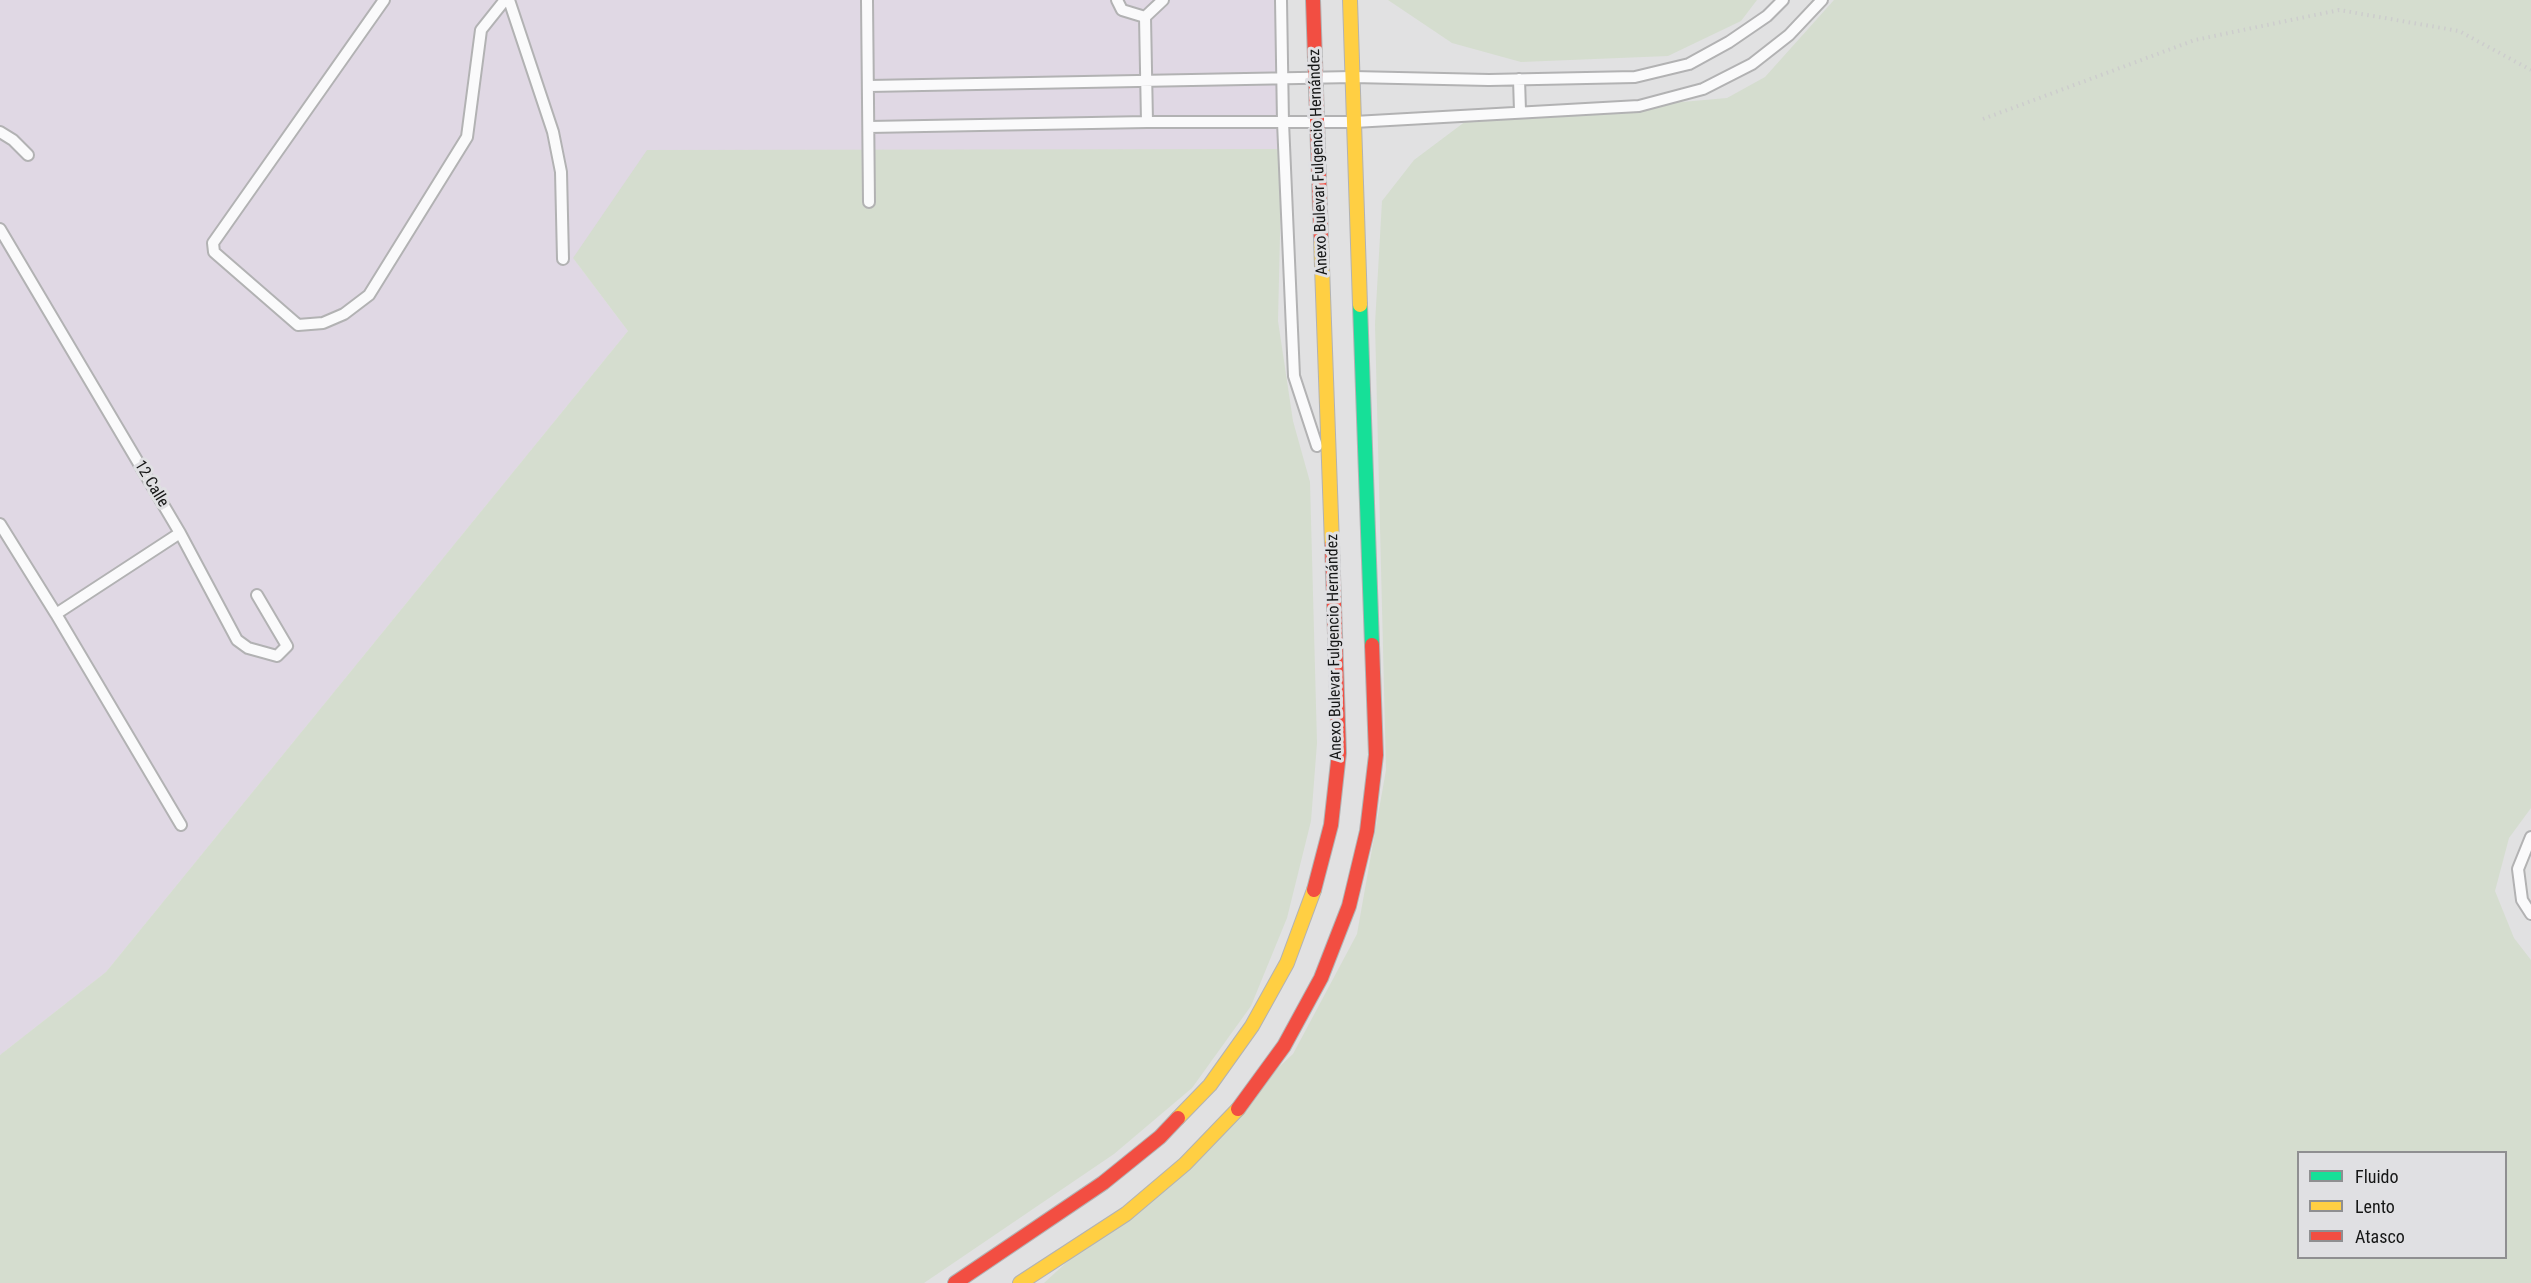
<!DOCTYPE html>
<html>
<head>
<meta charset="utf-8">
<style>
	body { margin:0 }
	#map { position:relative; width:2531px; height:1283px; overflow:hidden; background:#e1e1e2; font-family:"Roboto Condensed",sans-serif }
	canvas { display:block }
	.legend { position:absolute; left:2297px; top:1151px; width:210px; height:108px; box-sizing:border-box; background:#e0e0e3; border:2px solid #8f8f91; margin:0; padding:8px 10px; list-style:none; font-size:18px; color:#151616 }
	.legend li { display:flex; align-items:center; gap:12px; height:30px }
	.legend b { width:30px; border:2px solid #8f8f91 }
</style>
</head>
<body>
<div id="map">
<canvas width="2531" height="1283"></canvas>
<ul class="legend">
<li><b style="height:8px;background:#16e098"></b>Fluido</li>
<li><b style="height:8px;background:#ffcf43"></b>Lento</li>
<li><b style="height:8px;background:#f24e42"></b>Atasco</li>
</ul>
</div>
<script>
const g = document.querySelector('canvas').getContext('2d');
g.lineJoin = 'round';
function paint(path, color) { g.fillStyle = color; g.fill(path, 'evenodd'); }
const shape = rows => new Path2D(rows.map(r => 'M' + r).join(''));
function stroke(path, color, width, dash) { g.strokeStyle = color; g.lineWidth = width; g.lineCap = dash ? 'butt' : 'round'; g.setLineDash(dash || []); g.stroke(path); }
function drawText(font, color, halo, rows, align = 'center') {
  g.font = font + ' "Roboto Condensed",sans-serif'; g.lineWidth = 6; g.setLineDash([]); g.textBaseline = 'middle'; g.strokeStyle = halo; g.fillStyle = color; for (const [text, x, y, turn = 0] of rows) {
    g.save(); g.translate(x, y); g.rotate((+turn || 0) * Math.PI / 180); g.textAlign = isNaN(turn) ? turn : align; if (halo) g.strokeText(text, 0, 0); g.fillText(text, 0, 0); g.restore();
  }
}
paint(shape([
	[0,0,1278,0,1282,149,573,258,628,331,106,972,0,1055]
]), '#e0d8e4');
paint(shape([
	[1388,0,1757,0,1741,21,1668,56,1521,62,1452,43],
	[1834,0,2531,0,2531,808,2509,838,2495,891,2514,938,2531,960,2531,1283,1044,1283,1293,1054,1357,934,1386,770,1375,324,1382,201,1414,160,1466,121,1727,98,1765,77],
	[2298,1152,2506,1152,2506,1258,2298,1258],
	[1282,149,1278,321,1293,421,1310,482,1317,743,1311,821,1287,918,1251,1006,1192,1088,1114,1154,924,1283,0,1283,0,1055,106,972,628,331,573,258,647,150]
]), '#d5ddcf');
const lane = shape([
	[384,0,213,243,214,252,298,325,323,323,344,314,369,295,467,137,481,30,505,0],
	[509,0,553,132,561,172,563,259],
	[867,0,869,202],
	[1117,0,1122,10,1145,17],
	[1281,0,1283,122,1294,376,1317,446],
	[1519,79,1520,111],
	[869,86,1353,77,1489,80,1635,77,1689,64,1729,42,1767,16,1783,0],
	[1147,122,1145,17,1163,0],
	[869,127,1147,122,1354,122,1639,106,1703,89,1752,64,1789,35,1822,0],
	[0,132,13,140,28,155],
	[0,229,180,533,237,640,248,648,277,656,287,646,257,595],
	[0,524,56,614,180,533],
	[56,614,181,825],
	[2531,837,2518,869,2522,900,2531,914]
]);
const fast = shape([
	[1360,305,1372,645]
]);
const slow = shape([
	[1350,0,1360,305],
	[1321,239,1332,545],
	[1178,1118,1210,1085,1252,1026,1287,963,1314,890],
	[1020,1283,1126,1214,1185,1164,1238,1109]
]);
const jam = shape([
	[1313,0,1321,239],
	[1314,890,1331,825,1339,753,1332,545],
	[1238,1109,1284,1046,1321,978,1349,906,1367,831,1376,755,1372,645],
	[955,1283,1103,1183,1160,1137,1178,1118]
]);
stroke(lane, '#b2b2b3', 14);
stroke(fast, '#b2b2b3', 16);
stroke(slow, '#b2b2b3', 16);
stroke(jam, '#b2b2b3', 16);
stroke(shape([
	[1983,119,2195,40,2339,10,2459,31,2531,70]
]), '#cdcdcd', 4, [1.5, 4.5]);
stroke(lane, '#fafafb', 10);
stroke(fast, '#16e098', 14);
stroke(slow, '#ffcf43', 14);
stroke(jam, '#f24e42', 14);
drawText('16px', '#151616', '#e0e0e3', [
	["Anexo Bulevar Fulgencio Hernández",1319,162,-92],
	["12 Calle",151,484,59],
	["Anexo Bulevar Fulgencio Hernández",1335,647,-91]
]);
</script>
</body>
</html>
